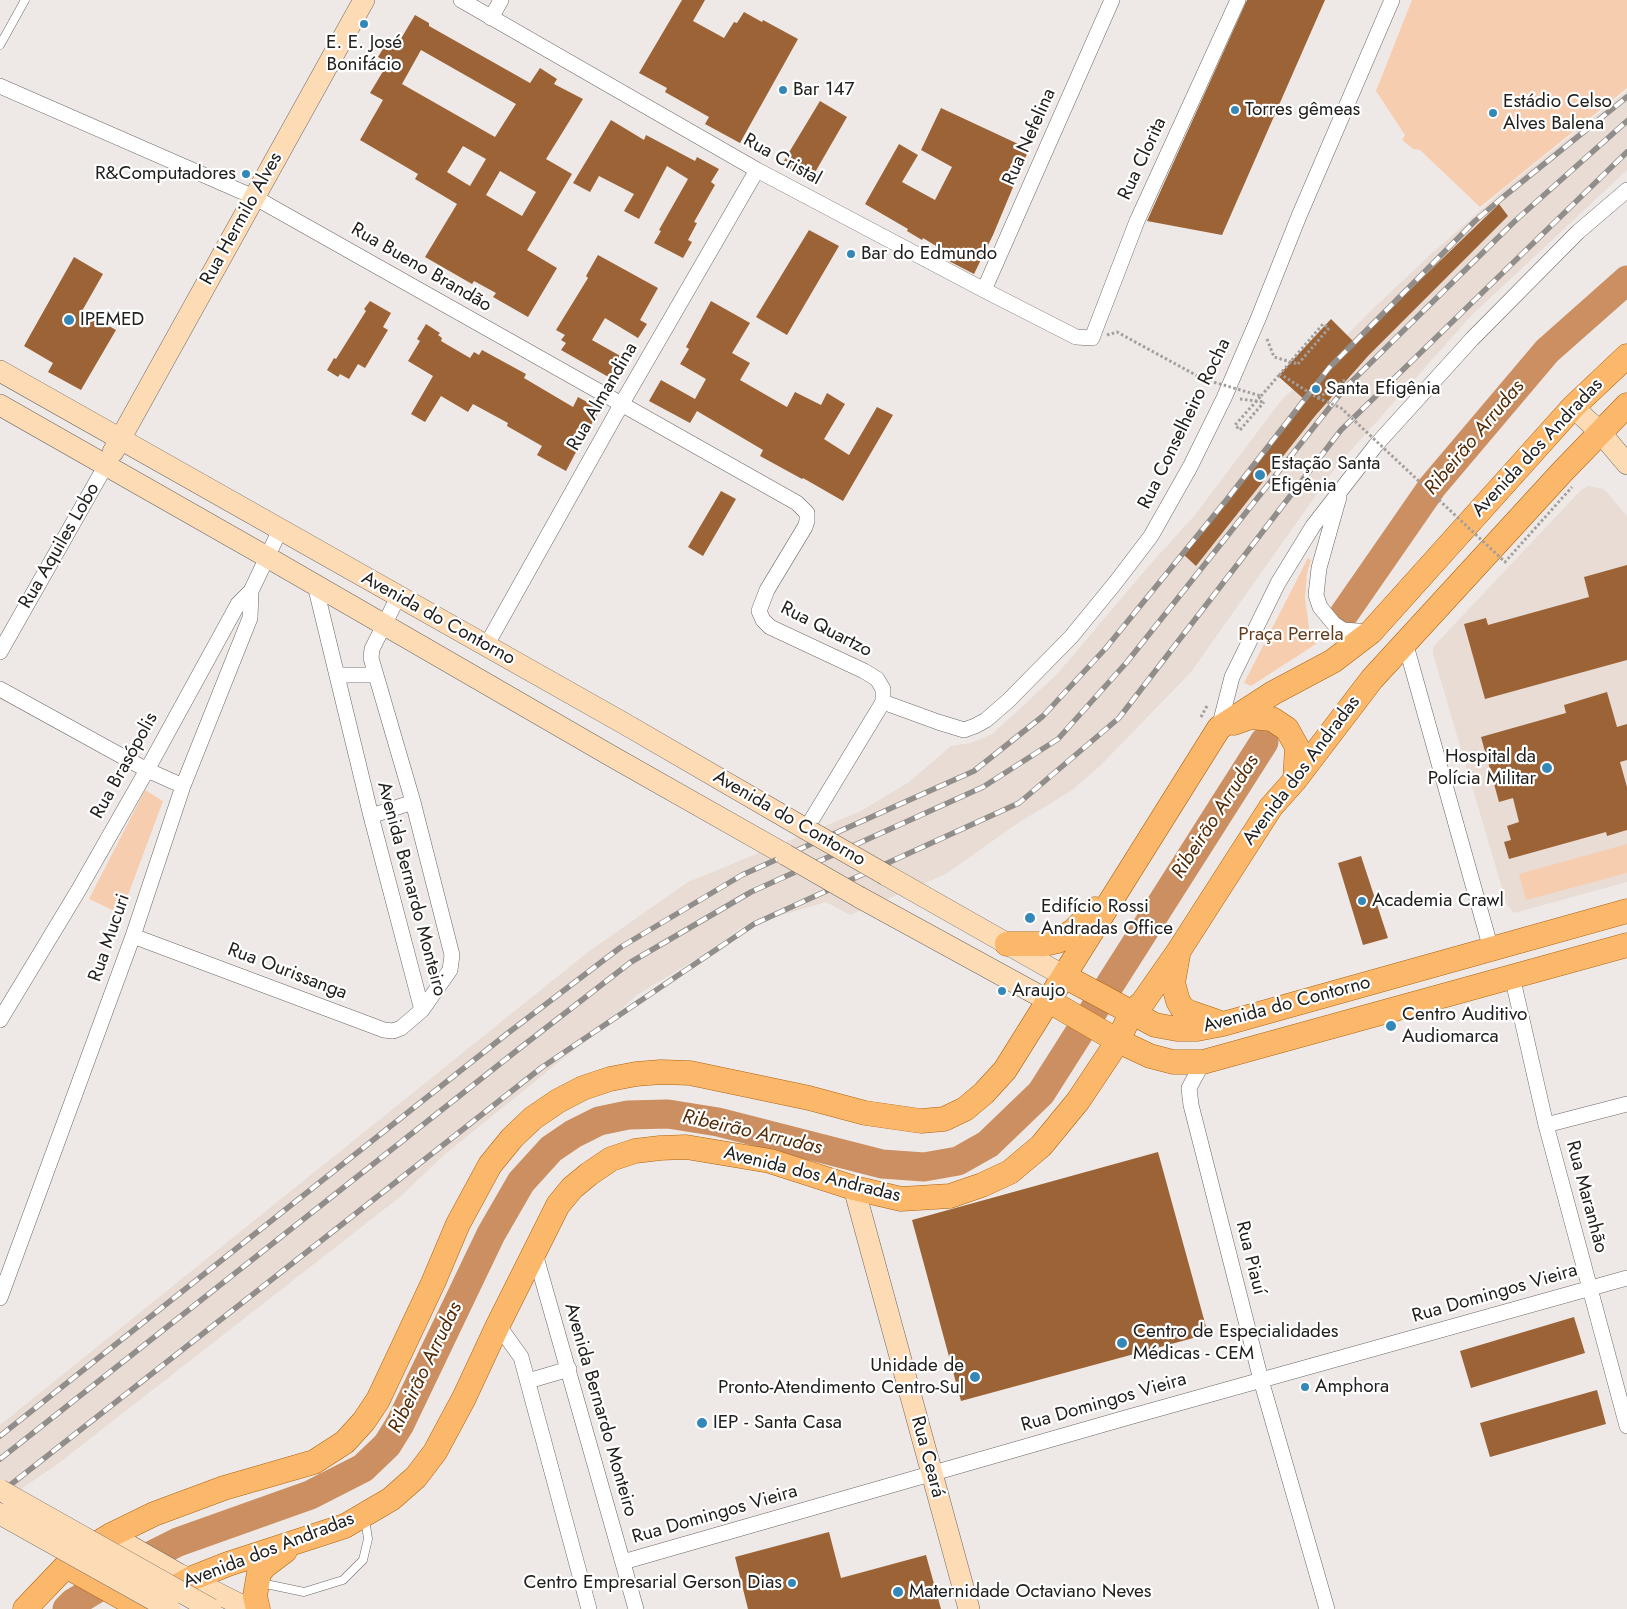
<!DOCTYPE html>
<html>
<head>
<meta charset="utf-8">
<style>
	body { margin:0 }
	canvas { display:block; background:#eee9e6 }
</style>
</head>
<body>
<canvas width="1627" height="1609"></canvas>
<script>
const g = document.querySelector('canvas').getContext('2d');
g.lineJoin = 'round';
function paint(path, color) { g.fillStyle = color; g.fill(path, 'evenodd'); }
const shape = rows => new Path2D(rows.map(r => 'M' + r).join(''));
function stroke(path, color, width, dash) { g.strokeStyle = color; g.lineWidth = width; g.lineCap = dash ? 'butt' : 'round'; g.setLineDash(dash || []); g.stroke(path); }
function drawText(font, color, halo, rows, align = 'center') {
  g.font = font + ' Jost,sans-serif'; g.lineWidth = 4.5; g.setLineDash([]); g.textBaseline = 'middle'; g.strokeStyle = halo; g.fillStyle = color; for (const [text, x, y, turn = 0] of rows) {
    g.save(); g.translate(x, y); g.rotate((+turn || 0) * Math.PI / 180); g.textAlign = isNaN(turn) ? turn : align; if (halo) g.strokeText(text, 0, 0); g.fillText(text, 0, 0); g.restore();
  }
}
paint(shape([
	[1627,91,1627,170,1472,315,1336,467,1191,672,1101,765,1071,791,1018,823,946,874,850,915,826,902,742,927,708,952,637,995,590,1037,444,1155,400,1197,55,1466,0,1503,0,1425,588,952,688,882,859,812,909,782,951,746,971,743,992,734,1012,716,1058,673,1147,568,1195,515,1280,402,1378,304,1430,255,1508,186],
	[1588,486,1604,489,1627,516,1627,882,1514,913,1507,905,1433,654,1433,647,1581,490]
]), '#e8dcd4');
paint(shape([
	[1412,0,1627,0,1627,88,1480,207,1420,150,1413,149,1402,140,1405,135,1376,91],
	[1308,558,1311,560,1307,573,1305,598,1309,628,1316,644,1251,686,1244,683],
	[145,790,163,801,121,914,89,899],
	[1627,844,1627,873,1526,900,1519,874]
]), '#f7cdaf');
stroke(shape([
	[1344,614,1432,487,1547,351,1627,280],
	[67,1609,73,1603,152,1555,178,1542,310,1495,363,1468,387,1445,400,1424,491,1234,521,1182,551,1149,573,1134,599,1121,628,1115,668,1114,718,1122,882,1164,924,1167,958,1161,988,1144,1041,1093,1264,742]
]), '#cb8f62', 29);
paint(shape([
	[682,0,705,0,693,21,724,38,734,22,737,23,744,12,762,22,763,20,798,39,740,143,705,124,709,117,665,92,667,88,639,73],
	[1247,0,1325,0,1222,235,1147,221],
	[415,15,429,23,429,26,530,83,540,68,557,79,554,84,583,99,546,159,572,174,527,250,557,268,528,317,493,297,496,293,474,281,472,284,425,257,457,204,415,179,418,174,360,140,383,100,370,93,388,63,378,57,387,42,396,47],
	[421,50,516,104,495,137,402,84],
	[463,146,486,159,470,186,447,172],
	[500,171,536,192,522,216,486,195],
	[820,101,847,117,810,181,782,164],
	[941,108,1029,149,993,235,974,274,943,258,946,252,923,238,922,240,907,231,908,229,865,204,899,144,918,155,902,182,935,200,952,167,921,150],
	[611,120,644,140,646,135,695,161,697,157,719,169,711,182,715,185,694,222,697,223,688,240,692,242,683,258,654,243,661,231,659,230,688,179,667,166,639,219,624,211,634,194,599,176,590,192,573,183],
	[1499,204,1508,216,1368,356,1315,416,1196,566,1183,554,1306,401,1278,376,1331,319,1355,343],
	[809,230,839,246,787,335,756,317],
	[598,255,658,288,640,320,647,324,638,338,605,318,592,340,624,358,612,379,561,350,566,343,561,340,565,335,556,330,588,278,586,276],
	[74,257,103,274,82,311,116,330,81,390,48,372,53,363,24,346],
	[370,301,391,313,383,327,388,330,365,368,358,364,349,379,340,374,338,377,327,370,334,358,336,359,366,311,364,309],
	[711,301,750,323,732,353,750,363,740,380,787,407,795,392,821,405,827,393,845,404,824,439,849,455,877,407,893,415,843,501,803,478,802,479,760,456,763,450,697,411,690,423,649,401,661,380,695,399,706,379,680,364,689,349,686,347],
	[426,324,440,333,438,335,442,338,441,341,470,358,474,352,479,355,482,350,526,374,524,378,573,407,578,397,600,409,591,425,588,423,573,450,576,452,566,471,537,455,542,446,507,426,508,423,473,404,468,412,441,396,425,422,411,414,433,376,408,361,420,341,417,339],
	[721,491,736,499,703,556,688,547],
	[1627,565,1627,660,1485,699,1464,624,1486,618,1488,625,1589,597,1584,577],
	[1607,692,1617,727,1627,724,1627,760,1620,762,1627,787,1627,830,1607,836,1606,832,1509,859,1504,842,1511,840,1507,826,1519,822,1513,798,1499,802,1481,737,1566,713,1564,705],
	[1361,856,1388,938,1363,945,1338,863],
	[1158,1152,1208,1334,961,1401,912,1220],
	[1574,1317,1585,1353,1471,1388,1460,1351],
	[1597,1390,1606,1424,1490,1457,1480,1423],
	[829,1532,841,1578,926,1555,941,1609,748,1609,735,1557]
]), '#9c6336');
const lane = shape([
	[0,45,25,0],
	[261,1583,304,1592,343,1580,363,1560,368,1539,365,1518]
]);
const street = shape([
	[461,0,757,170,984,290,1076,337,1092,338,1137,221,1238,0],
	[491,18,501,0],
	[0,86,254,197,797,503,807,513,807,521,805,527,767,590,759,611,763,620,770,627,864,671,877,679,883,689,883,702],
	[984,290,1112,0],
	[1339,497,1319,568,1316,595,1320,607,1334,624,1343,630,1371,632],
	[315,585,371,816,422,1010,450,970,452,955,413,802,371,658,372,649,398,597],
	[1405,642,1491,949],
	[486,646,621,405,757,170],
	[0,652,106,465],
	[337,675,376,675],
	[0,689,147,770,183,786],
	[883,702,938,722,964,730,975,726,986,720,1008,701,1071,637,1116,582,1151,536,1190,467,1224,398,1258,319,1299,216,1392,0],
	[1219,728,1232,677,1278,583,1313,526,1376,445,1472,339,1578,232,1627,190],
	[371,816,413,802],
	[806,829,883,702],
	[133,936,384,1030,393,1031,401,1028,422,1010],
	[1512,976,1546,1125,1627,1426],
	[0,1020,78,891,147,770,238,604,251,591,280,530],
	[1203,1062,1189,1088,1191,1105,1261,1380,1327,1609],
	[1546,1125,1627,1104],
	[534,1250,636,1609],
	[0,1298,133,936,183,786,250,618,251,591],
	[498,1325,521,1357,589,1609],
	[528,1381,569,1369],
	[623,1562,1129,1417,1627,1278]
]);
const secondary = shape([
	[0,371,625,724,811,832],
	[0,405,267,557,613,757,786,855],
	[1573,407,1600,432,1627,464],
	[113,452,364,0],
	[886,875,1064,976],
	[859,897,1049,1001],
	[854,1188,969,1609],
	[111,1535,179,1574,249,1609]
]);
const primary = shape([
	[1234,723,1251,717,1272,719,1287,729,1297,747,1295,780],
	[1007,944,1044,944,1058,941,1073,931,1095,909],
	[1178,955,1173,983,1178,1001,1182,1008,1189,1012,1218,1022],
	[1064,976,1155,1025,1177,1029,1197,1029,1223,1024,1627,911],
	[1049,1001,1118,1041,1150,1056,1173,1062,1203,1062,1627,945],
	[66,1566,139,1607],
	[25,1609,66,1566,90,1548,111,1535,154,1514,224,1488,314,1462,345,1442,364,1421,378,1400,433,1283,458,1224,490,1165,512,1138,533,1118,558,1101,583,1088,610,1079,636,1074,661,1072,690,1073,809,1098,865,1113,921,1121,944,1119,965,1109,984,1093,1005,1070,1219,728,1273,693,1333,661,1371,632,1573,407,1627,356],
	[137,1609,190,1579,228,1564,345,1526,391,1499,416,1477,435,1452,464,1398,498,1325,558,1205,572,1188,589,1174,611,1159,635,1151,660,1148,686,1147,770,1161,854,1188,901,1199,950,1196,982,1185,1010,1172,1041,1146,1078,1101,1118,1041,1131,1013,1143,1002,1178,952,1271,807,1295,780,1372,679,1563,471,1627,405],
	[258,1609,255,1596,259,1573,265,1566,285,1551]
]);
stroke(lane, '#6c6865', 9);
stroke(street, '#6c6865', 16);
stroke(secondary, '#6c6865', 22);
stroke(primary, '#ad630f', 25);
stroke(shape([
	[1267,339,1274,357,1298,364],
	[1261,396,1280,374],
	[1318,398,1345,380],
	[1240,399,1264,402],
	[1201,717,1208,704]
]), '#a29f9c', 3, [2.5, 2.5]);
stroke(lane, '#fff', 8);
stroke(street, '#fff', 15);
stroke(secondary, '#fddbb5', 21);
stroke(primary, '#fbb76a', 24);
const rail = shape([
	[0,1436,508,1033,621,947,742,875,974,771,1043,716,1106,648,1228,498,1329,368,1475,221,1502,198,1627,97],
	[0,1459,520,1048,631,962,751,892,983,787,1058,739,1127,662,1345,388,1516,220,1627,121],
	[0,1493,541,1068,754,924,1019,803,1119,718,1341,430,1627,152]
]);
stroke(rail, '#908d8a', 5.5);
stroke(rail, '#fff', 4, [11]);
const secondaryBridge = shape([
	[811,832,886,875],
	[786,855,859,897],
	[0,1490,211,1609],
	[0,1514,170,1609]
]);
stroke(secondaryBridge, '#6c6865', 22, []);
stroke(shape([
	[1107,335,1117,332,1203,379,1261,396,1235,425,1240,430,1264,402],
	[1298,364,1329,328,1323,324,1280,374,1318,398,1341,408,1505,562,1572,487]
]), '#a29f9c', 3, [2.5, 2.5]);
stroke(secondaryBridge, '#fddbb5', 21);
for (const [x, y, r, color] of [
	[364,24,5,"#3488b8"],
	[783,90,5,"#3488b8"],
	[1235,110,5,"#3488b8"],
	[1493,113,5,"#3488b8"],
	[246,174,5,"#3488b8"],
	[851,254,5,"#3488b8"],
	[69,320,6,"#3488b8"],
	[1316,389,5,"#3488b8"],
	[1260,475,6,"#3488b8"],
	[1547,768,6,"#3488b8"],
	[1362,901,5,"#3488b8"],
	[1030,918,6,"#3488b8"],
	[1002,991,5,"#3488b8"],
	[1391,1026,6,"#3488b8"],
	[1122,1343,6,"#3488b8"],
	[975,1377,6,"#3488b8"],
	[1305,1387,5,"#3488b8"],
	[702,1423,6,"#3488b8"],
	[792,1583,5,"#3488b8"],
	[898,1592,6,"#3488b8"]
]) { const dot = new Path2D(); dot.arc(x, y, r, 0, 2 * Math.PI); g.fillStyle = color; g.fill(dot); stroke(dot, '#fff', 2); }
drawText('19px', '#21201e', '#fff', [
	["E. E. José",364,43,"center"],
	["Bonifácio",364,65,"center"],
	["Bar 147",793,90],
	["Estádio Celso",1503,102],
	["Alves Balena",1503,124],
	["Torres gêmeas",1245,110],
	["R&Computadores",236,174,"right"],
	["Bar do Edmundo",861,254],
	["IPEMED",80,320],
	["Santa Efigênia",1326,389],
	["Estação Santa",1271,464],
	["Efigênia",1271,486],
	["Hospital da",1536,757,"right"],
	["Polícia Militar",1536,779,"right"],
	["Academia Crawl",1372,901],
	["Edifício Rossi",1041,907],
	["Andradas Office",1041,929],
	["Araujo",1012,991],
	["Centro Auditivo",1402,1015],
	["Audiomarca",1402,1037],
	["Centro de Especialidades",1133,1332],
	["Médicas - CEM",1133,1354],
	["Unidade de",964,1366,"right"],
	["Pronto-Atendimento Centro-Sul",964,1388,"right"],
	["Amphora",1315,1387],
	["IEP - Santa Casa",713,1423],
	["Centro Empresarial Gerson Dias",782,1583,"right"],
	["Maternidade Octaviano Neves",909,1592]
], 'left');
drawText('19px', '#21201e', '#fff', [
	["Rua Nefelina",1030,137,-66],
	["Rua Clorita",1143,159,-65],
	["Rua Cristal",782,160,29],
	["Rua Hermilo Alves",242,219,-61],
	["Rua Bueno Brandão",421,268,30],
	["Rua Almandina",603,397,-60],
	["Rua Conselheiro Rocha",1185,424,-64],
	["Avenida dos Andradas",1538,448,-47],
	["Rua Aquiles Lobo",60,546,-60],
	["Avenida do Contorno",438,619,29],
	["Rua Quartzo",826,630,27],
	["Rua Brasópolis",125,766,-61],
	["Avenida dos Andradas",1302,771,-53],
	["Avenida do Contorno",789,819,30],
	["Avenida Bernardo Monteiro",411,889,75],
	["Rua Mucuri",110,938,-71],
	["Rua Ourissanga",287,972,21],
	["Avenida do Contorno",1287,1005,-15],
	["Avenida dos Andradas",812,1175,14],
	["Rua Maranhão",1586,1197,75],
	["Rua Piauí",1250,1258,76],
	["Rua Domingos Vieira",1495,1294,-16],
	["Rua Domingos Vieira",1104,1403,-16],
	["Avenida Bernardo Monteiro",600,1410,74],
	["Rua Ceará",927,1457,75],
	["Rua Domingos Vieira",715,1515,-16],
	["Avenida dos Andradas",269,1551,-21]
]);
drawText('19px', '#653c1a', '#fff', [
	["Praça Perrela",1291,635]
]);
drawText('italic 20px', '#532b06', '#fff', [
	["Ribeirão Arrudas",1475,438,-50],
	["Ribeirão Arrudas",1216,817,-57],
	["Ribeirão Arrudas",752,1133,13],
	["Ribeirão Arrudas",426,1368,-64]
]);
</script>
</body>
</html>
